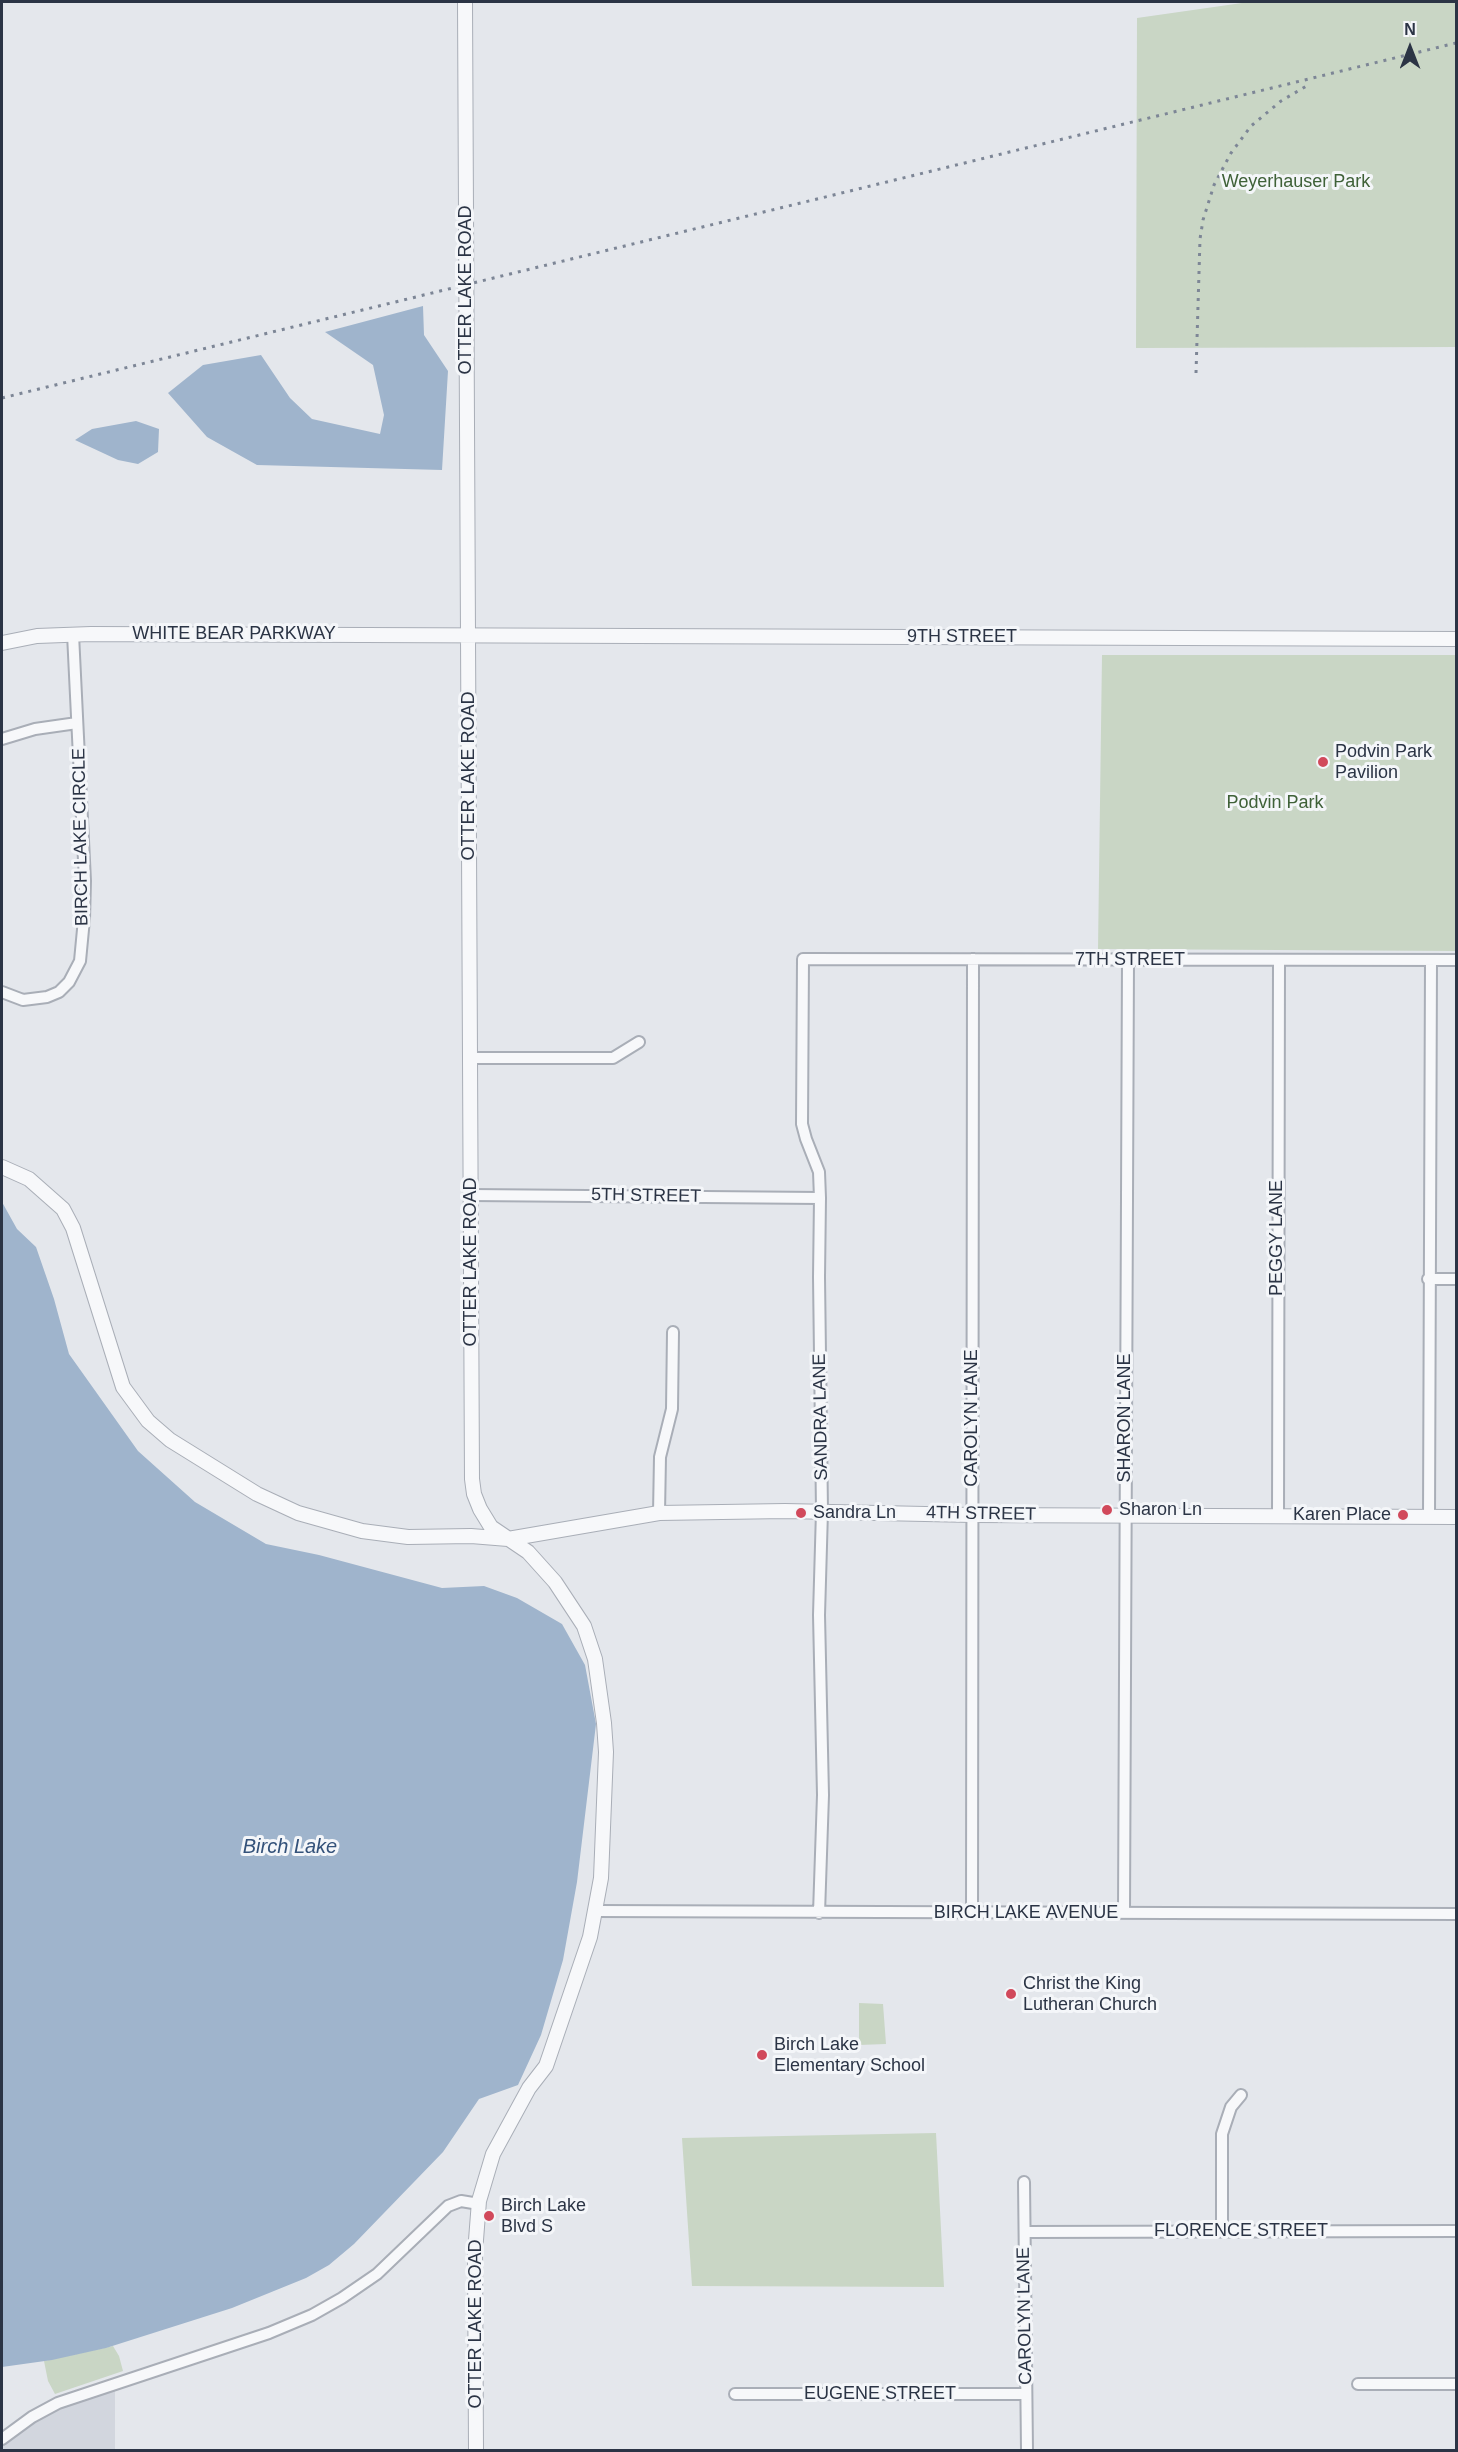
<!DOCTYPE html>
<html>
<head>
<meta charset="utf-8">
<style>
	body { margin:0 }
	#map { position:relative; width:1458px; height:2452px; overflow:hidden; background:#e4e7ec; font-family:Arial,sans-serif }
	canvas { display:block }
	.frame { position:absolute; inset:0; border:3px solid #2b3445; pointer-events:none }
	.north { position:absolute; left:1380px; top:18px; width:60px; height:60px; -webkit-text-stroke:4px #f4f6f9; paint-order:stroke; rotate:0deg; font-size:16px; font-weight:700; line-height:24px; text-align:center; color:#2b3445 }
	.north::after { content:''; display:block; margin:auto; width:21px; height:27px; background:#2b3445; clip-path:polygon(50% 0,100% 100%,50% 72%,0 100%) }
</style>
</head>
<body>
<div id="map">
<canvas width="1458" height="2452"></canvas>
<div class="frame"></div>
<div class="north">N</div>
</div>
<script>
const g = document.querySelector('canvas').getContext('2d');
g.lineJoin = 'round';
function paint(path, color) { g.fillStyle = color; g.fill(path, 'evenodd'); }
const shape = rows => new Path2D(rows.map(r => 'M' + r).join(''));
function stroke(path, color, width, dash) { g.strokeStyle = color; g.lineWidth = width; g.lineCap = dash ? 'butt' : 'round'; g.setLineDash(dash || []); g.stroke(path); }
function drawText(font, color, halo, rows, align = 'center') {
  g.font = font + ' Arial,sans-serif'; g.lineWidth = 6; g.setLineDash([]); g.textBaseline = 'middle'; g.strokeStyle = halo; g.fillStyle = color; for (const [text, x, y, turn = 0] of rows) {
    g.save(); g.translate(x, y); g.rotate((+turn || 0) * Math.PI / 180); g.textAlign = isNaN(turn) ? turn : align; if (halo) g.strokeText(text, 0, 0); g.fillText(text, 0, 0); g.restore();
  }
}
paint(shape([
	[115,2389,115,2450,2,2450,2,2446,12,2437,41,2417,71,2404]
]), '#d2d6de');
paint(shape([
	[1249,2,1456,2,1456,347,1136,348,1137,18],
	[1102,655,1456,655,1456,951,1098,949],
	[859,2003,883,2004,886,2044,859,2045],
	[936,2133,944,2287,692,2286,682,2138],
	[113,2346,119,2356,123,2371,55,2394,48,2381,44,2361]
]), '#c9d6c5');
paint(shape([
	[423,306,424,335,448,371,442,470,257,465,207,437,168,393,203,365,261,355,290,398,312,419,380,434,384,415,373,365,325,332],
	[136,421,159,429,158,452,138,464,118,460,75,440,92,429],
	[2,1202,17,1229,36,1247,54,1299,69,1354,138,1451,195,1502,266,1544,319,1555,442,1588,484,1586,517,1598,562,1624,585,1665,596,1724,577,1882,563,1960,541,2035,518,2085,479,2099,443,2152,354,2244,329,2265,306,2278,232,2308,106,2348,52,2360,2,2367]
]), '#9fb4cc');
const minor = shape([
	[2,739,35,729,77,723],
	[2,992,23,1000,47,997,59,992,69,982,80,961,84,919,85,881,73,634],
	[470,1058,613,1058,639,1042],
	[471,1195,820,1198],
	[1428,1279,1456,1279],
	[659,1513,660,1457,672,1409,673,1332],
	[1278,1516,1279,960],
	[1429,1517,1431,960],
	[596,1911,1456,1914],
	[819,1913,823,1795,819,1615,822,1511,819,1277,820,1198,819,1172,806,1139,802,1124,803,959,1456,960],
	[972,1913,973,959],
	[1124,1913,1128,960],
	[1024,2182,1027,2450],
	[1222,2231,1222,2134,1231,2107,1241,2095],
	[1025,2232,1456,2231],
	[1358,2384,1456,2384],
	[735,2394,1026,2394],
	[2,2439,32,2417,58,2403,269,2333,312,2315,342,2298,377,2274,448,2206,461,2201,479,2204]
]);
const tertiary = shape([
	[465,2,472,1479,474,1494,480,1509,491,1527,528,1552,555,1582,584,1626,595,1659,604,1723,606,1752,601,1878,590,1937,546,2066,529,2088,493,2154,479,2201,475,2253,476,2450],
	[2,643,37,636,91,634,1456,639],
	[2,1167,29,1179,63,1209,73,1228,123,1387,148,1421,170,1440,257,1494,298,1513,362,1531,408,1537,471,1536,508,1539,659,1513,785,1511,972,1515,1456,1517]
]);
stroke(minor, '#a9aeb7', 14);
stroke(tertiary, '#a9aeb7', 16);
stroke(minor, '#f7f8fa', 10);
stroke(tertiary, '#f7f8fa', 14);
stroke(shape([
	[1196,373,1200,239,1203,220,1214,185,1231,153,1251,126,1281,101,1310,84],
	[2,398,1456,43]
]), '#7d8696', 3, [3, 6]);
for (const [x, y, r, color] of [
	[1323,762,6,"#d1495b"],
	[1107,1510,6,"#d1495b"],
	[801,1513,6,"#d1495b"],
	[1403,1515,6,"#d1495b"],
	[1011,1994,6,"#d1495b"],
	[762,2055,6,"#d1495b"],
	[489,2216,6,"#d1495b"]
]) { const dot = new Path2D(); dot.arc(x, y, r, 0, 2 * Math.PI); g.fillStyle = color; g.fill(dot); stroke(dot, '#f4f6f9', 2); }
drawText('18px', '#3f6138', '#f4f6f9', [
	["Weyerhauser Park",1296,182],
	["Podvin Park",1275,803]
]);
drawText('18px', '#2b3445', '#f4f6f9', [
	["OTTER LAKE ROAD",466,290,-90],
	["WHITE BEAR PARKWAY",234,634],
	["9TH STREET",962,637],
	["OTTER LAKE ROAD",469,776,-90],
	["BIRCH LAKE CIRCLE",81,837,-91],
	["7TH STREET",1130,960],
	["5TH STREET",646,1196,1],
	["PEGGY LANE",1277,1238,-90],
	["OTTER LAKE ROAD",471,1262,-90],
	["SANDRA LANE",821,1417,-91],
	["CAROLYN LANE",972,1418,-90],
	["SHARON LANE",1125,1418,-90],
	["4TH STREET",981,1514,1],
	["BIRCH LAKE AVENUE",1026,1913],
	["FLORENCE STREET",1241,2231],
	["CAROLYN LANE",1025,2316,-91],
	["OTTER LAKE ROAD",476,2324,-90],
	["EUGENE STREET",880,2394]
]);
drawText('18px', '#2b3445', '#f4f6f9', [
	["Podvin Park",1335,752],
	["Pavilion",1335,773],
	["Sharon Ln",1119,1510],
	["Sandra Ln",813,1513],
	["Karen Place",1391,1515,"right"],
	["Christ the King",1023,1984],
	["Lutheran Church",1023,2005],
	["Birch Lake",774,2045],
	["Elementary School",774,2066],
	["Birch Lake",501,2206],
	["Blvd S",501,2227]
], 'left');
drawText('italic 20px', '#34527a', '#f4f6f9', [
	["Birch Lake",290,1847]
]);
</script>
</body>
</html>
